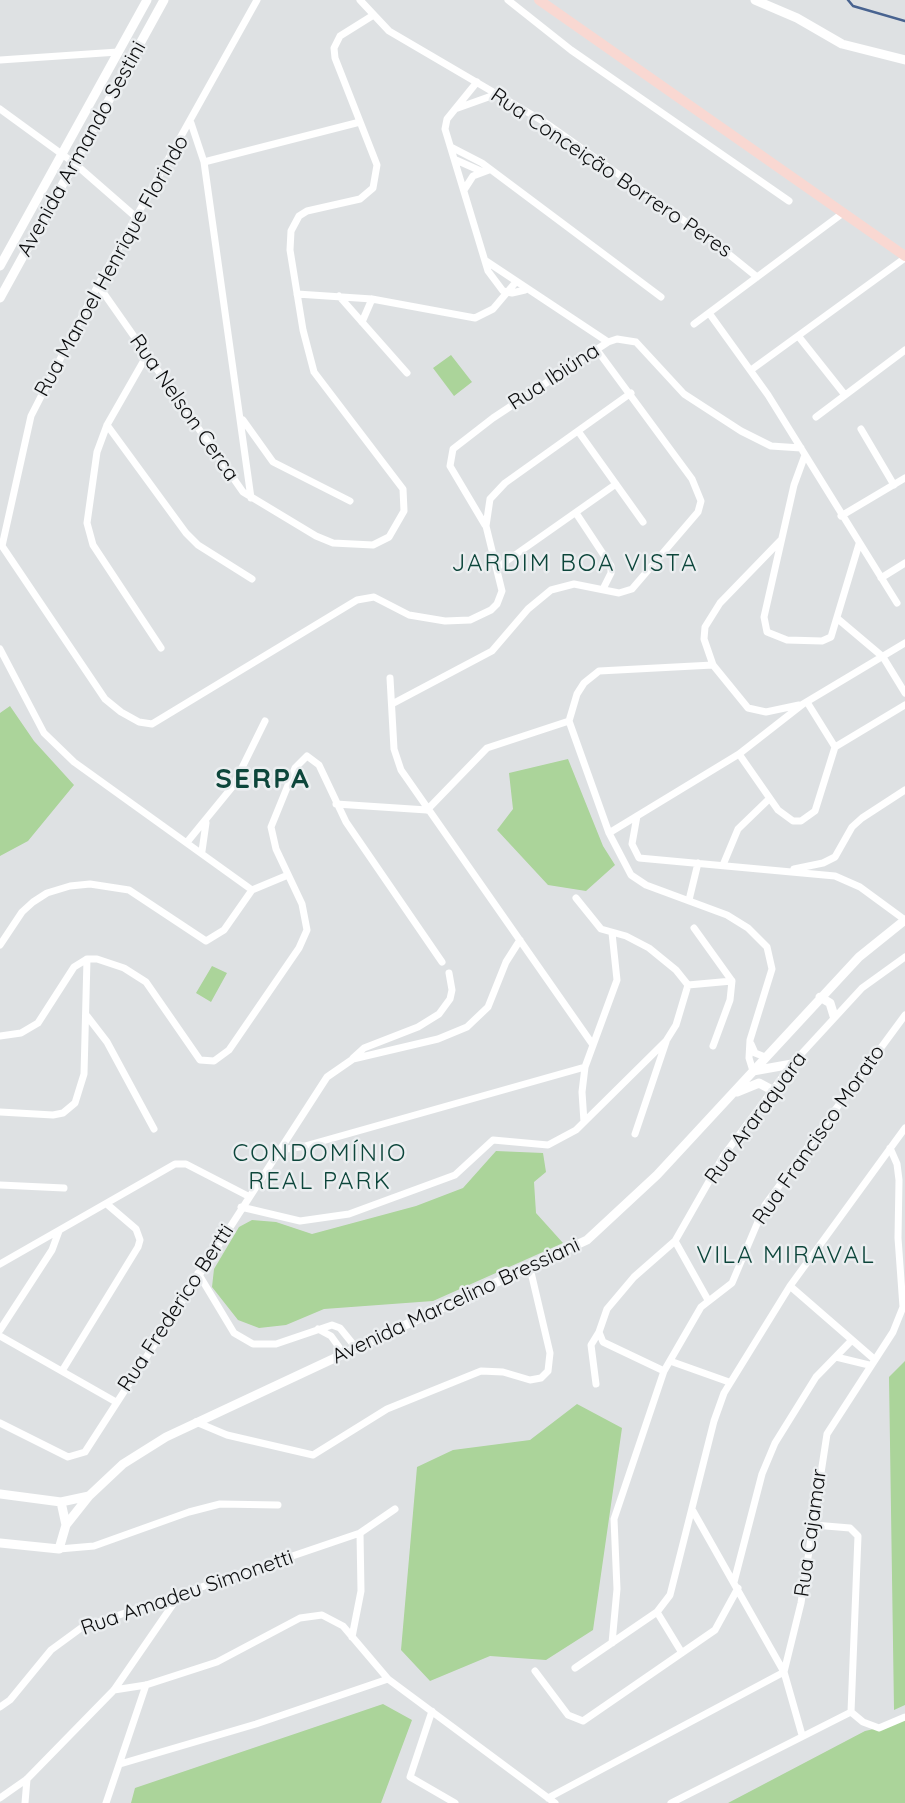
<!DOCTYPE html>
<html>
<head>
<meta charset="utf-8">
<style>
	body { margin:0 }
	canvas { display:block; background:#dee1e3 }
</style>
</head>
<body>
<canvas width="905" height="1803"></canvas>
<script>
const g = document.querySelector('canvas').getContext('2d');
g.lineJoin = 'round';
function paint(path, color) { g.fillStyle = color; g.fill(path, 'evenodd'); }
const shape = rows => new Path2D(rows.map(r => 'M' + r).join(''));
function stroke(path, color, width, dash) { g.strokeStyle = color; g.lineWidth = width; g.lineCap = dash ? 'butt' : 'round'; g.setLineDash(dash || []); g.stroke(path); }
function drawText(font, color, halo, rows, align = 'center') {
  g.font = font + ' Quicksand,sans-serif'; g.lineWidth = 5; g.setLineDash([]); g.textBaseline = 'middle'; g.strokeStyle = halo; g.fillStyle = color; for (const [text, x, y, turn = 0] of rows) {
    g.save(); g.translate(x, y); g.rotate((+turn || 0) * Math.PI / 180); g.textAlign = isNaN(turn) ? turn : align; if (halo) g.strokeText(text, 0, 0); g.fillText(text, 0, 0); g.restore();
  }
}
paint(shape([
	[451,355,472,382,454,396,433,368],
	[10,706,34,741,74,785,28,841,0,856,0,713],
	[568,759,603,846,615,865,586,891,548,885,497,830,513,809,509,773],
	[212,966,227,973,211,1002,196,993],
	[496,1151,543,1153,546,1172,534,1182,536,1213,563,1243,433,1301,324,1309,286,1325,259,1328,238,1320,212,1287,214,1269,239,1227,252,1220,276,1222,312,1234,416,1206,463,1188],
	[905,1361,905,1705,894,1710,889,1377],
	[577,1404,622,1428,593,1630,546,1660,490,1656,430,1681,401,1650,417,1467,453,1450,530,1440],
	[383,1704,412,1720,381,1803,131,1803,135,1788],
	[905,1716,905,1803,728,1803,865,1731,887,1726]
]), '#abd49a');
stroke(shape([
	[848,0,853,6,905,21]
]), '#486390', 2.5);
stroke(shape([
	[360,0,389,31,546,123,710,239,757,277],
	[508,0,571,50,789,201],
	[0,60,118,52],
	[477,82,447,119,445,129,488,271,503,291,512,293,525,290],
	[0,109,74,163,137,218],
	[455,109,497,94],
	[191,123,204,162,251,498],
	[451,147,482,163,661,297],
	[456,160,483,172],
	[204,162,360,122],
	[464,190,473,176,489,170],
	[486,261,608,342],
	[98,285,243,492,316,536,333,543,373,545,389,537,404,511,403,489,314,372,303,330,290,250,291,231,299,216,307,211,360,199,373,188,377,165,335,58,334,48,340,36,372,16],
	[297,294,372,299,475,318,493,309,515,283],
	[339,296,407,373],
	[709,313,768,395,897,603],
	[362,322,372,299],
	[694,324,843,213],
	[799,337,845,395],
	[147,355,107,425,97,452,87,523,93,545,161,648],
	[751,370,905,258],
	[816,417,905,350],
	[243,420,273,462,350,501],
	[107,425,186,533,198,545,252,579],
	[861,429,894,485],
	[578,431,643,522],
	[805,455,794,485,764,617,767,632,787,640,822,641,831,637,859,544],
	[576,513,611,566,611,573,603,589],
	[841,516,905,478],
	[485,525,450,466,453,449,493,418,608,342,617,339,636,342,684,394,741,431,771,446,801,448],
	[781,540,720,603,705,627,704,639,713,665,748,708,766,712,799,705],
	[0,543,105,699,121,712,139,722,152,724,357,600,374,597,409,615,445,621,470,620,491,610,497,604,502,591,486,526,490,499,505,483,631,393],
	[2,546,31,416,98,285,257,0],
	[498,567,616,484],
	[881,578,905,563],
	[838,619,883,657,905,693],
	[0,649,44,733,74,762,252,890,288,875],
	[713,665,599,671,584,683,577,694,569,721,609,833,631,875,646,885,727,915,748,928,767,947,772,969,750,1040,749,1058,753,1071],
	[390,678,394,749,401,770,593,1045],
	[807,702,835,747],
	[392,704,492,651,528,609,551,590,574,584,619,593,632,589,698,512,701,501,692,479,597,350],
	[835,747,905,705],
	[739,754,778,810,793,821,801,821,815,811,835,747],
	[336,804,427,810],
	[427,810,487,748,569,721],
	[637,816,632,844,639,858,835,876,860,887,905,920],
	[609,833,739,754,803,704,905,643],
	[188,841,233,786,265,721],
	[202,851,206,823],
	[723,865,738,829,769,799],
	[794,869,823,863,835,857,852,827,862,818,905,790],
	[689,900,698,863],
	[694,928,732,981,730,1000,713,1046],
	[0,945,22,912,33,902,47,893,70,886,90,884,129,890,206,941,224,930,252,890],
	[688,985,732,981],
	[87,1016,107,1042,154,1129],
	[0,1036,21,1033,38,1023,74,967,87,959,97,959,124,968,146,982,200,1060,214,1061,229,1050,299,948,307,930,302,904,276,849,271,827,295,768,307,756,319,765,346,822,442,962],
	[751,1044,755,1053,765,1057],
	[353,1058,364,1048,418,1027,439,1014,450,999,452,990,449,973],
	[0,1112,53,1115,63,1113,75,1103,84,1074,87,959],
	[584,1122,582,1092,585,1067,617,980,612,933],
	[635,1134,666,1042],
	[281,1150,305,1146,585,1067],
	[0,1185,64,1188],
	[241,1207,300,1221,349,1214,455,1175,493,1140,548,1145,576,1130,666,1041,676,1025,688,985,676,970,649,948,626,936,601,929,576,898],
	[675,1241,708,1300],
	[0,1264,175,1164,186,1164,248,1196],
	[198,1273,234,1333,253,1344,276,1344,332,1325,340,1328,357,1349],
	[790,1286,874,1359],
	[318,1329,331,1336,344,1354],
	[0,1330,52,1250,59,1231],
	[0,1336,116,1402],
	[836,1357,869,1365],
	[670,1361,729,1382],
	[62,1371,138,1247,140,1240,136,1229,108,1205],
	[664,1371,603,1342,599,1332,607,1309,634,1277,675,1241,724,1155,792,1064,862,988,905,957],
	[596,1384,591,1345,599,1332],
	[196,1422,227,1435,313,1455,387,1409,481,1371,503,1372,530,1380,541,1378,548,1371,550,1353,530,1268],
	[0,1423,68,1457,85,1452,327,1077,353,1059,438,1039,467,1027,488,1007,506,962,520,940],
	[693,1511,784,1672,802,1735],
	[814,1525,850,1528,858,1536,851,1712],
	[59,1549,94,1546,189,1512,220,1504,278,1505],
	[734,1582,762,1474,775,1443,816,1377,852,1340],
	[657,1612,682,1653],
	[352,1637,361,1591,360,1533],
	[612,1643,617,1589,614,1519,664,1371,701,1307,732,1283,765,1205,905,1015],
	[575,1668,657,1612,670,1595,714,1421,724,1393,790,1286,905,1128],
	[535,1671,568,1715,583,1721,715,1630,738,1588],
	[114,1690,146,1685,217,1662,300,1618,322,1615,343,1626,388,1679,555,1803],
	[0,1707,10,1700,51,1650,81,1628,360,1533,395,1509],
	[432,1711,410,1777,455,1803],
	[851,1712,863,1722,879,1728,905,1717],
	[120,1764,256,1724,388,1679],
	[0,1798,27,1779,114,1690,178,1597],
	[548,1798,784,1672,801,1603,827,1434,893,1332,903,1307,898,1238,899,1180,897,1164,890,1148],
	[25,1803,27,1779],
	[106,1803,146,1685],
	[671,1803,851,1712]
]), '#fff', 7);
stroke(shape([
	[755,0,797,18,842,44,905,60],
	[0,266,147,0],
	[0,298,164,0],
	[820,997,830,1003,834,1016],
	[753,1071,792,1064],
	[737,1092,759,1083,772,1090],
	[0,1494,61,1502,89,1496,123,1464,166,1437,587,1240,657,1175,859,957,905,920],
	[66,1525,89,1496],
	[0,1543,59,1549,66,1525,61,1502]
]), '#fff', 9);
stroke(shape([
	[539,0,905,256]
]), '#f9d8d2', 10);
drawText('21px', '#0c0d0e', '#ebeef0', [
	["Avenida Armando Sestini",82,149,-61],
	["Rua Conceição Borrero Peres",611,173,34],
	["Rua Manoel Henrique Florindo",112,266,-61],
	["Rua Ibiúna",554,377,-33],
	["Rua Nelson Cerca",184,408,55],
	["Rua Araraquara",756,1118,-54],
	["Rua Francisco Morato",819,1135,-55],
	["Avenida Marcelino Bressiani",456,1301,-25],
	["Rua Frederico Bertti",176,1308,-57],
	["Rua Cajamar",811,1533,-82],
	["Rua Amadeu Simonetti",187,1593,-19]
]);
g.letterSpacing = '2px';
drawText('24px', '#0d463b', '#ebeef0', [
	["JARDIM BOA VISTA",575,564],
	["CONDOMÍNIO",320,1154],
	["REAL PARK",320,1182],
	["VILA MIRAVAL",786,1256]
]);
g.letterSpacing = '0px';
g.letterSpacing = '2px';
drawText('bold 28px', '#0d463b', '#ebeef0', [
	["SERPA",263,780]
]);
g.letterSpacing = '0px';
</script>
</body>
</html>
